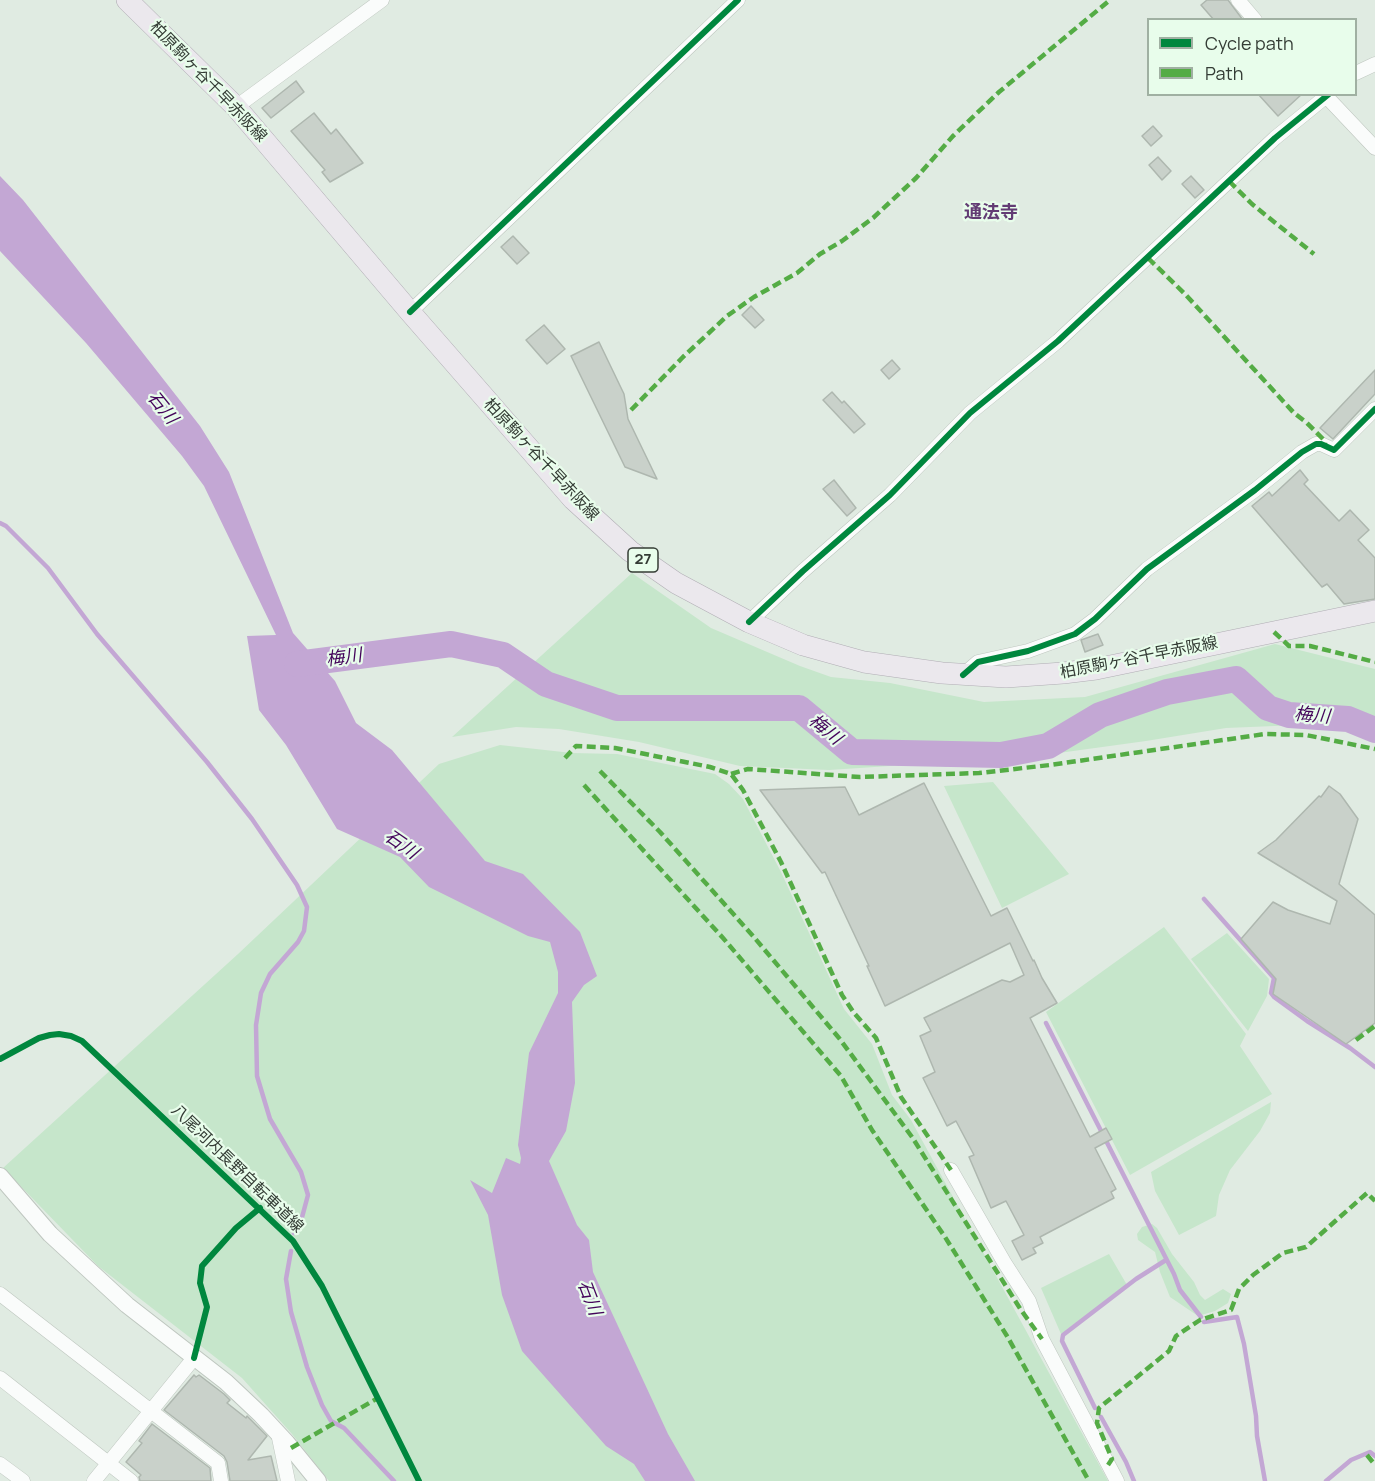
<!DOCTYPE html>
<html>
<head>
<meta charset="utf-8">
<style>
	body { margin:0 }
	#map { position:relative; width:1375px; height:1481px; overflow:hidden; background:#e0ebe2; font-family:Manrope,sans-serif }
	canvas { display:block }
	.legend { position:absolute; left:1147px; top:18px; width:210px; height:78px; box-sizing:border-box; background:#e8fdeb; border:2px solid #a0b0a2; margin:0; padding:8px 10px; list-style:none; font-size:18px; color:#343c35 }
	.legend li { display:flex; align-items:center; gap:12px; height:30px }
	.legend b { width:30px; border:2px solid #a0b0a2 }
</style>
</head>
<body>
<div id="map">
<canvas width="1375" height="1481"></canvas>
<ul class="legend">
<li><b style="height:8px;background:#00873e"></b>Cycle path</li>
<li><b style="height:8px;background:#54ac45"></b>Path</li>
</ul>
</div>
<script>
const g = document.querySelector('canvas').getContext('2d');
g.lineJoin = 'round';
function paint(path, color) { g.fillStyle = color; g.fill(path, 'evenodd'); }
const shape = rows => new Path2D(rows.map(r => 'M' + r).join(''));
function stroke(path, color, width, dash) { g.strokeStyle = color; g.lineWidth = width; g.lineCap = dash ? 'butt' : 'round'; g.setLineDash(dash || []); g.stroke(path); }
function drawText(font, color, halo, rows, align = 'center') {
  g.font = font + ' Manrope,"Noto Sans JP",sans-serif'; g.lineWidth = 4.5; g.setLineDash([]); g.textBaseline = 'middle'; g.strokeStyle = halo; g.fillStyle = color; for (const [text, x, y, turn = 0] of rows) {
    g.save(); g.translate(x, y); g.rotate((+turn || 0) * Math.PI / 180); g.textAlign = isNaN(turn) ? turn : align; if (halo) g.strokeText(text, 0, 0); g.fillText(text, 0, 0); g.restore();
  }
}
paint(shape([
	[632,573,711,628,800,666,831,677,890,683,984,702,1085,697,1275,644,1375,669,1375,738,1323,724,1226,728,1146,741,957,767,905,765,829,770,740,766,639,742,559,729,516,727,452,737],
	[500,745,572,753,617,754,715,774,729,784,743,799,781,872,844,1009,872,1044,892,1095,911,1120,1108,1481,329,1481,292,1434,242,1378,98,1266,3,1168,238,954,439,764],
	[993,782,1069,874,1002,908,944,786],
	[1164,927,1246,1034,1240,1046,1272,1094,1130,1175,1046,1012],
	[1227,933,1269,979,1267,996,1248,1031,1191,959],
	[1271,1102,1270,1113,1260,1131,1230,1170,1219,1195,1216,1216,1179,1235,1155,1191,1151,1172],
	[1152,1224,1157,1228,1172,1254,1194,1282,1200,1295,1205,1300,1223,1289,1231,1294,1228,1303,1215,1311,1198,1316,1170,1297,1160,1272,1155,1252,1138,1240,1137,1234,1142,1227],
	[1109,1254,1127,1285,1061,1334,1041,1288]
]), '#c6e6cb');
paint(shape([
	[0,176,23,200,200,426,229,472,293,633,335,681,356,723,392,750,485,861,523,874,580,932,597,976,584,985,572,1002,575,1083,566,1131,549,1161,577,1225,589,1240,593,1272,668,1434,695,1481,645,1481,634,1464,606,1446,522,1351,502,1295,488,1215,470,1180,492,1193,506,1158,520,1164,521,1158,518,1145,529,1053,558,993,558,972,550,942,528,936,429,887,400,857,337,829,286,745,259,710,247,636,276,635,204,486,182,456,86,343,0,251]
]), '#c3a7d4');
stroke(shape([
	[0,523,6,526,48,568,97,634,207,762,252,819,297,885,307,907,304,931,298,942,270,974,261,993,256,1025,257,1076,270,1119,301,1172,308,1195,301,1221,294,1233],
	[1204,899,1274,978,1271,993,1274,997,1307,1021,1350,1048,1375,1067],
	[1046,1023,1174,1274,1180,1290,1201,1317],
	[291,1251,286,1279,291,1312,307,1367,322,1405,331,1421,344,1428,394,1481],
	[1204,1322,1237,1317,1244,1344,1256,1416,1257,1436,1265,1481],
	[1095,1408,1062,1341,1063,1335,1136,1279,1166,1260],
	[1101,1417,1126,1462,1134,1481],
	[1326,1481,1351,1460,1370,1452,1375,1456]
]), '#c3a7d4', 4.5);
stroke(shape([
	[297,664,451,644,503,655,546,684,617,708,799,708,852,752,1001,755,1048,746,1100,715,1167,692,1236,679,1268,708,1289,715,1348,719,1375,730]
]), '#c3a7d4', 26);
const building = shape([
	[1207,0,1228,0,1243,20,1214,20,1201,5,1207,0],
	[296,81,304,92,271,118,262,108,296,81],
	[1258,94,1302,94,1278,116,1258,94],
	[314,113,331,134,336,129,363,163,330,182,322,172,325,170,291,131,314,113],
	[1153,126,1162,136,1151,146,1142,136,1153,126],
	[1158,157,1171,171,1162,180,1149,165,1158,157],
	[1191,176,1204,190,1195,198,1182,184,1191,176],
	[513,236,529,253,517,264,501,247,513,236],
	[751,306,764,320,755,328,742,315,751,306],
	[544,325,565,349,547,364,526,340,544,325],
	[599,342,624,394,628,419,657,479,625,467,571,356,599,342],
	[892,360,900,369,889,379,881,370,892,360],
	[1375,370,1375,394,1333,439,1320,428,1375,370],
	[832,392,842,403,844,401,865,424,854,433,823,400,832,392],
	[1300,470,1308,480,1304,484,1339,521,1350,510,1369,530,1358,540,1375,558,1375,599,1344,604,1327,584,1322,587,1252,506,1269,492,1272,496,1300,470],
	[834,480,856,508,847,516,823,489,834,480],
	[1098,634,1103,645,1085,652,1081,640,1098,634],
	[924,783,991,916,1007,908,1033,961,1034,960,1042,978,1057,1003,1030,1018,1090,1137,1106,1128,1112,1139,1095,1148,1116,1189,1111,1192,1114,1198,1040,1237,1043,1243,1033,1248,1036,1253,1022,1260,1012,1241,1024,1235,1006,1201,991,1208,969,1157,974,1155,956,1121,947,1126,923,1078,935,1072,920,1036,931,1031,924,1018,1002,980,1010,982,1024,975,1010,943,885,1006,867,966,869,966,825,872,822,873,760,790,845,787,859,815,924,783],
	[1329,786,1340,794,1358,819,1339,884,1375,915,1375,1023,1346,1044,1273,994,1276,979,1241,939,1273,902,1288,910,1330,924,1337,901,1258,853,1276,840,1319,796,1321,797,1329,786],
	[194,1375,196,1377,199,1375,224,1394,230,1400,227,1403,246,1418,247,1416,267,1436,248,1460,271,1456,277,1481,230,1481,227,1462,224,1456,164,1410,194,1375],
	[152,1424,210,1468,211,1481,140,1481,139,1477,141,1475,126,1462,142,1443,139,1441,152,1424]
]);
paint(building, '#c9d1ca');
stroke(building, '#aeb7af', 1.5);
const minor = shape([
	[1238,0,1255,20],
	[1356,73,1375,64],
	[1324,94,1375,148],
	[236,107,382,0],
	[410,312,738,0],
	[749,622,803,571,890,495,970,413,1058,341,1275,138,1329,94],
	[963,675,978,662,1028,651,1075,634,1095,619,1147,569,1255,490,1302,452,1316,444,1321,444,1334,450,1375,409],
	[951,1170,1004,1262,1029,1301,1042,1339,1117,1481],
	[0,1294,218,1463,221,1481],
	[0,1378,131,1481],
	[278,1433,288,1481],
	[0,1464,23,1481],
	[94,1481,194,1358]
]);
const tertiary = shape([
	[0,1176,50,1234,127,1305,226,1382,261,1415,287,1443,318,1481]
]);
const primary = shape([
	[127,0,236,107,410,312,573,499,630,551,676,583,749,622,803,645,864,662,942,673,1006,677,1063,673,1096,669,1375,611]
]);
stroke(minor, '#bec6bf', 15);
stroke(tertiary, '#bec6bf', 18);
stroke(primary, '#b0adb4', 22);
stroke(minor, '#fafcfb', 14);
stroke(tertiary, '#fafcfb', 16);
stroke(primary, '#ebe8ed', 21);
stroke(shape([
	[1229,181,1252,204,1314,254],
	[1148,258,1185,294,1294,413,1307,423,1325,441,1325,446],
	[631,410,683,357,727,316,754,297,797,273,820,254,842,241,873,218,916,178,953,136,999,92,1110,0],
	[1274,632,1289,646,1310,646,1375,662],
	[565,758,576,746,615,748,710,767,731,774,743,790,781,862,842,995,854,1013,876,1038,901,1097,951,1170],
	[600,771,660,832,753,936,839,1038,912,1137,1021,1310,1042,1339],
	[731,774,748,769,860,777,979,773,1050,765,1265,734,1306,735,1375,749],
	[584,785,723,938,841,1076,872,1130,945,1237,1007,1336,1089,1481],
	[1356,1040,1375,1026],
	[291,1448,378,1398],
	[1367,1455,1375,1465],
	[1108,1465,1112,1459,1097,1423,1099,1408,1169,1351,1176,1336,1200,1320,1231,1310,1239,1289,1253,1275,1283,1253,1306,1247,1367,1193,1375,1201]
]), '#54ac45', 4.5, [9, 4.5]);
stroke(shape([
	[410,312,738,0],
	[749,622,803,571,890,495,970,413,1058,341,1275,138,1329,94],
	[963,675,978,662,1028,651,1075,634,1095,619,1147,569,1255,490,1302,452,1316,444,1321,444,1334,450,1375,409],
	[0,1059,39,1038,50,1035,59,1034,71,1036,82,1041,293,1241,322,1286,419,1481],
	[194,1358,207,1307,200,1283,202,1266,236,1228,260,1208]
]), '#00873e', 6);
for (const [x, y, w] of [
	[643,560,30]
]) { const box = new Path2D(); box.roundRect(x - w / 2, y - 12, w, 24, 4.5); g.fillStyle = '#e8fdeb'; g.fill(box); stroke(box, '#343c35', 1.5); }
drawText('bold 15px', '#343c35', null, [
	["27",643,560]
]);
drawText('16px', '#343c35', '#e8fdeb', [
	["柏原駒ヶ谷千早赤阪線",208,82,46],
	["柏原駒ヶ谷千早赤阪線",541,460,47],
	["柏原駒ヶ谷千早赤阪線",1139,658,-11],
	["八尾河内長野自転車道線",237,1169,44]
]);
drawText('bold 18px', '#623c74', '#e8fdeb', [
	["通法寺",991,213]
]);
drawText('italic 18px', '#44055b', '#e8fdeb', [
	["石川",162,408,51],
	["梅川",344,658,-8],
	["梅川",1312,716,5],
	["梅川",825,730,39],
	["石川",401,845,35],
	["石川",589,1298,69]
]);
</script>
</body>
</html>
